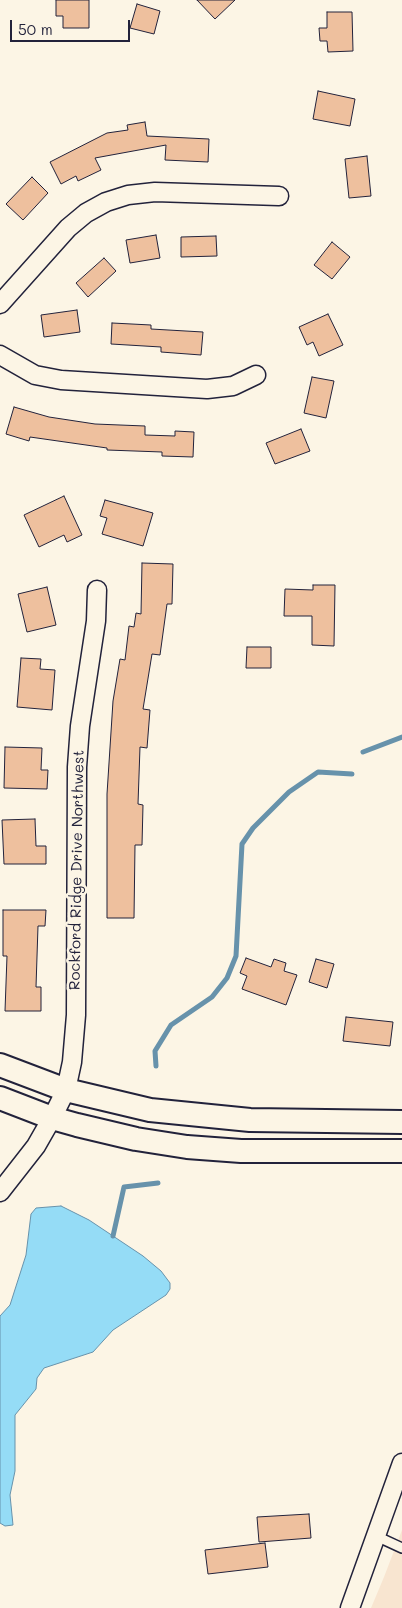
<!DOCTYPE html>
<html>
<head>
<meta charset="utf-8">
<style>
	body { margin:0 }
	#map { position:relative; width:402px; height:1608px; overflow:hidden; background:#fcf5e5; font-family:Mali,sans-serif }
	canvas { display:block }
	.scale { position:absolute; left:10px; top:20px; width:120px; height:22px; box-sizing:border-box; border:2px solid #22223b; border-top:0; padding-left:6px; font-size:15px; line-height:18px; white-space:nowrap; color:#22223b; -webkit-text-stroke:4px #fcf5e5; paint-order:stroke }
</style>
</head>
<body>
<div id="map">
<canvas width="402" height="1608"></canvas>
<div class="scale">50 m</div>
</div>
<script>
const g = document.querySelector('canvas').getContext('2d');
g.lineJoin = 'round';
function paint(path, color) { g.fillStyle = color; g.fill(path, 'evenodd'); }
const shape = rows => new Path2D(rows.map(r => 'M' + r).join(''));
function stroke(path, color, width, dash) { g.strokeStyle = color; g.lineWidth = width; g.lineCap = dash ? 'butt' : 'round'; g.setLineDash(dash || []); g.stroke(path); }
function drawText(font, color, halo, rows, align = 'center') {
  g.font = font + ' Mali,sans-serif'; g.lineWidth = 5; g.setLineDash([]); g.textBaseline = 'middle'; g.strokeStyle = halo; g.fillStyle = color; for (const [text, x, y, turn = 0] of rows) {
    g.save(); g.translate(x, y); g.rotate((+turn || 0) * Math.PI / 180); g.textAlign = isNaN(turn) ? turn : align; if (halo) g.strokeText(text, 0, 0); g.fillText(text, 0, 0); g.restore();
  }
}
paint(shape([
	[402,1530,402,1608,371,1608,384,1577]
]), '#f8e5d0');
const water = shape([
	[61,1206,89,1220,143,1256,161,1271,170,1283,170,1289,166,1295,113,1330,93,1352,44,1368,37,1378,36,1389,15,1415,15,1471,10,1495,13,1525,5,1526,0,1523,0,1316,10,1305,26,1255,31,1214,36,1208,61,1206]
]);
paint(water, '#95dcf6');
stroke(water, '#6792ab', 1);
stroke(shape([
	[363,752,402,737],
	[156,1066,155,1051,171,1025,212,997,227,978,236,956,242,844,253,828,289,792,318,772,352,774],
	[113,1236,124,1187,158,1183]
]), '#6792ab', 5);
const building = shape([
	[56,0,89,0,89,28,63,28,63,16,56,16,56,0],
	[197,0,235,0,215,19,197,0],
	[137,4,160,11,154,34,130,28,137,4],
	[327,12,352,12,353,51,328,52,327,41,320,41,319,28,327,28,327,12],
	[318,91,355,99,350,126,313,119,318,91],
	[145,122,147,136,209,139,208,162,165,160,166,145,95,158,101,170,78,181,76,176,61,184,50,162,107,133,128,130,127,125,145,122],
	[367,156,371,196,349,198,345,159,367,156],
	[32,177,48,193,23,220,6,204,32,177],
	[156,235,160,258,130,263,126,240,156,235],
	[216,236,217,256,181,257,181,237,216,236],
	[332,242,350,257,332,279,314,265,332,242],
	[104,258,116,271,88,297,76,283,104,258],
	[77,310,80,332,44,337,41,315,77,310],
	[328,314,343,345,319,356,313,342,307,345,299,327,328,314],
	[112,323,151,325,151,329,203,332,201,355,161,352,161,347,111,344,112,323],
	[312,377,334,381,326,418,304,413,312,377],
	[14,407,49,417,95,424,145,426,145,435,175,436,175,431,194,432,193,457,162,456,162,452,107,450,107,448,30,437,29,441,6,434,14,407],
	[301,429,310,451,275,464,266,443,301,429],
	[64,496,82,535,67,542,64,535,39,547,24,515,64,496],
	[105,500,153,513,143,546,102,534,107,518,100,516,105,500],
	[142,563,173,564,172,604,167,604,160,655,152,654,143,709,150,710,147,748,140,747,138,804,143,805,142,845,135,845,134,918,107,918,107,794,113,701,120,659,125,660,129,626,134,627,136,613,141,614,142,563],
	[313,585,335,585,334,646,312,645,312,616,284,616,285,589,313,590,313,585],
	[47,587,56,625,27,632,18,594,47,587],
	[247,647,271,647,271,668,246,668,247,647],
	[21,658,41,659,40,669,55,670,52,710,17,707,21,658],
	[5,747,42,748,41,770,48,770,47,789,4,788,5,747],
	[35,819,36,846,46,846,46,864,4,864,2,820,35,819],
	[3,910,46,910,45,926,38,926,36,987,41,987,41,1011,5,1011,7,956,3,956,3,910],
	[246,958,271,967,274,959,286,963,284,971,297,975,286,1005,242,989,247,976,240,973,246,958],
	[316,959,334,964,327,988,309,982,316,959],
	[346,1017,393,1022,390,1046,343,1041,346,1017],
	[309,1514,311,1538,259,1542,257,1517,309,1514],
	[265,1543,268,1567,208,1574,205,1550,265,1543]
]);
paint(building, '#eec09e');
stroke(building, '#22223b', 1);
const service = shape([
	[376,1536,402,1548]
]);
const minor = shape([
	[0,304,68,228,86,213,106,202,128,195,155,192,279,196],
	[0,355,35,375,61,380,207,389,233,386,256,375],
	[0,1192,36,1146,52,1118,66,1090,72,1062,76,1015,77,767,80,726,96,621,97,590],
	[350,1608,402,1463]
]);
const tertiary = shape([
	[0,1065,66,1090,150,1110,250,1120,402,1122],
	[0,1098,52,1118,77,1125,136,1139,187,1147,241,1151,402,1151]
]);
stroke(service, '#22223b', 12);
stroke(minor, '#22223b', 21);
stroke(tertiary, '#22223b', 26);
stroke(service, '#fcf5e5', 9);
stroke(minor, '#fcf5e5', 18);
stroke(tertiary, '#fcf5e5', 22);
drawText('15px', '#22223b', '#fcf5e5', [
	["Rockford Ridge Drive Northwest",77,870,-89]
]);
</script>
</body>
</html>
